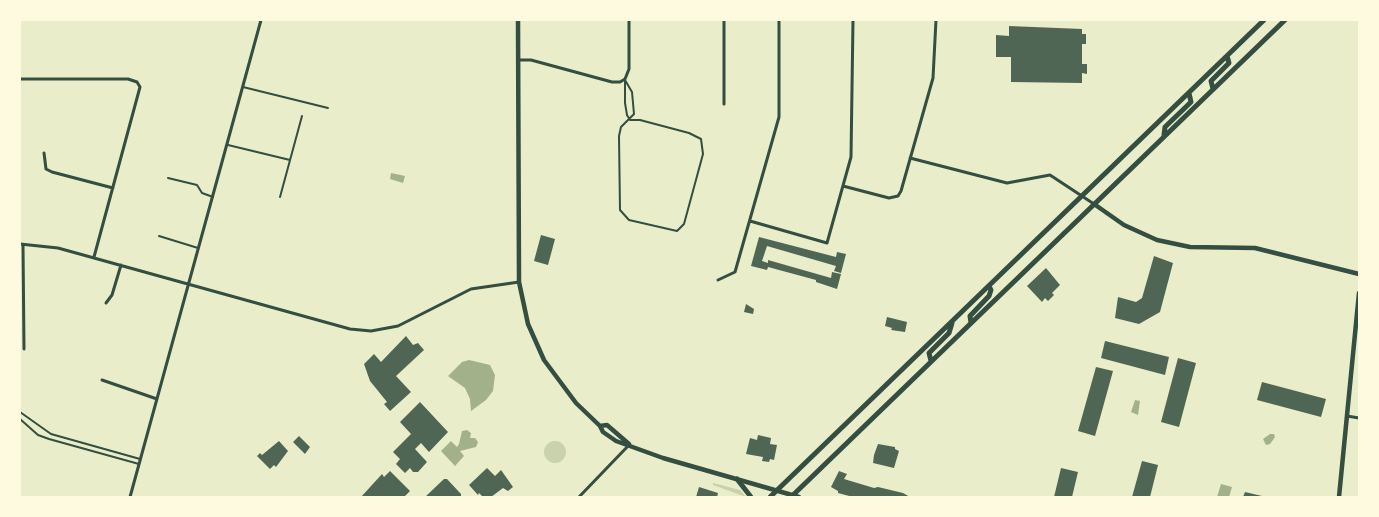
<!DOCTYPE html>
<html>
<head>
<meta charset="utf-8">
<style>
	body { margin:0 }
	#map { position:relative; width:1379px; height:517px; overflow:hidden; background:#e9edc9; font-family:"Public Sans",sans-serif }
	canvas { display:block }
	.frame { position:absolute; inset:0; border:21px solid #fefae0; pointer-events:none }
</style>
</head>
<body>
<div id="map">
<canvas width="1379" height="517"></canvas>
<div class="frame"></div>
</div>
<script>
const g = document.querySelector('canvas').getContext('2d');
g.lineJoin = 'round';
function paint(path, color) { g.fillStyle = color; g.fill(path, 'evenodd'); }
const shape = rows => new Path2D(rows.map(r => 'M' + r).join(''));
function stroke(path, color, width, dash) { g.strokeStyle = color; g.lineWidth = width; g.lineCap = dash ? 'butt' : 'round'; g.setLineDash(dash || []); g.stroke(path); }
paint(shape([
	'544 452a11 11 0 1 1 22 0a11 11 0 1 1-22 0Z',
	[713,483,740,490,746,497,713,485]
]), '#cad2ad');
paint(shape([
	[391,173,405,176,403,183,390,179],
	[469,360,490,365,495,375,493,391,486,400,471,411,470,399,465,388,448,376,462,362],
	[1135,400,1140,401,1138,415,1131,412],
	[467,430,471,433,470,438,475,438,478,442,476,447,460,451,464,456,455,466,441,451,451,441,457,447,459,444,462,431],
	[1270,434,1274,434,1275,437,1270,444,1266,445,1263,439],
	[1221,484,1232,487,1229,497,1217,497]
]), '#a3b18a');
paint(shape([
	[1009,26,1082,29,1082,34,1086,34,1086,44,1082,44,1082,64,1087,64,1087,74,1082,73,1082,83,1011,82,1011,57,996,57,996,35,1009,36],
	[541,235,555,239,548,265,534,261],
	[759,237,836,257,837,252,846,254,841,273,834,271,836,266,767,246,762,261,768,263,768,260,831,278,832,272,841,274,837,289,816,282,816,280,768,267,767,270,751,266],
	[1154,256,1173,263,1160,312,1139,324,1115,318,1118,297,1136,302,1142,298],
	[1046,268,1060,285,1052,293,1054,295,1048,301,1045,298,1042,302,1027,286],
	[746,304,754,309,753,314,744,312],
	[887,317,907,322,905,332,891,330,892,328,885,326],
	[406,336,413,345,418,343,424,350,396,376,411,392,390,411,384,404,387,402,370,381,364,364,374,354,381,362],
	[1105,341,1169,357,1165,375,1101,358],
	[1178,358,1196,363,1179,427,1161,422],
	[1096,367,1113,371,1095,436,1078,431],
	[1262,382,1326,399,1321,417,1257,400],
	[420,402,448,432,429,452,421,443,415,449,427,462,418,472,413,472,410,468,405,473,396,464,400,459,393,452,411,434,400,422],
	[758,435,771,438,770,444,777,445,774,460,770,459,769,462,762,461,763,457,746,454,750,438,757,440],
	[299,436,310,447,305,454,293,442],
	[279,441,288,451,276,467,274,465,270,469,257,456,260,453,262,455],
	[878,444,895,447,895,449,899,451,894,468,873,463,874,455],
	[1142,461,1158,465,1150,497,1132,497],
	[487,468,495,476,501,470,513,487,508,491,503,488,491,497,483,497,479,493,478,495,469,485],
	[1061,468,1078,472,1072,497,1054,497],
	[390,471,410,491,404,497,361,497,382,474,384,477],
	[839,471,847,474,844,479,874,488,878,487,903,493,910,497,853,497,838,493,838,491,831,487],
	[444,479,447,479,461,494,461,497,425,497],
	[699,487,718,493,717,497,696,497],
	[1245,492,1262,496,1262,497,1243,497]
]), '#4f6655');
stroke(shape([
	[625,80,632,92,634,114,621,127,619,136,620,210,629,220,677,231,684,224,703,154,701,139,689,133,640,120,630,120],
	[625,81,625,103,627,115,630,120],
	[243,87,328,108],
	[228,145,290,160],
	[168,178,197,185,202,193,213,197],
	[280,197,302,116],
	[159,236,198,248],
	[20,412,51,434,140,459],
	[20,419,38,435,49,439,139,464]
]), '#344e41', 2);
stroke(shape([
	[724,20,724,104],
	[518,60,531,60,612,82,620,82,625,79,629,69,629,20],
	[20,79,128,79,137,82,140,87,94,257],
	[44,153,46,169,52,172,113,188],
	[910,158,1007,183,1050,175,1094,204],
	[843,186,889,198,898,196,901,191,933,78,936,20],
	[750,221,827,243,851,157,853,20],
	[20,244,58,248,350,329,371,331,398,326,471,289,519,282],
	[23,245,24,349],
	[718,280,735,272,779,117,779,20],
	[106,303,112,295,121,265],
	[102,380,157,399],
	[1347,416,1359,418],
	[130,497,261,20],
	[579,497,629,445]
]), '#344e41', 3);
stroke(shape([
	[1094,204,1124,225,1157,240,1190,247,1255,248,1359,274]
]), '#344e41', 4.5);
stroke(shape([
	[518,20,519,282,528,324,544,360,576,403,600,426,603,432,616,441,663,458,799,497],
	[600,426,607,425,629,444],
	[1339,497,1359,293]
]), '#344e41', 4.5);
stroke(shape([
	[1213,89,1211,81,1229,63,1227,56],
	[1164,135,1165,127,1191,102,1189,93],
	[971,323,970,316,989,296,991,290,989,286],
	[931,361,929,353,949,333,952,323],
	[737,479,751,497],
	[770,497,1264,20],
	[791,497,1285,20]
]), '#344e41', 5);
</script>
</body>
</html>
